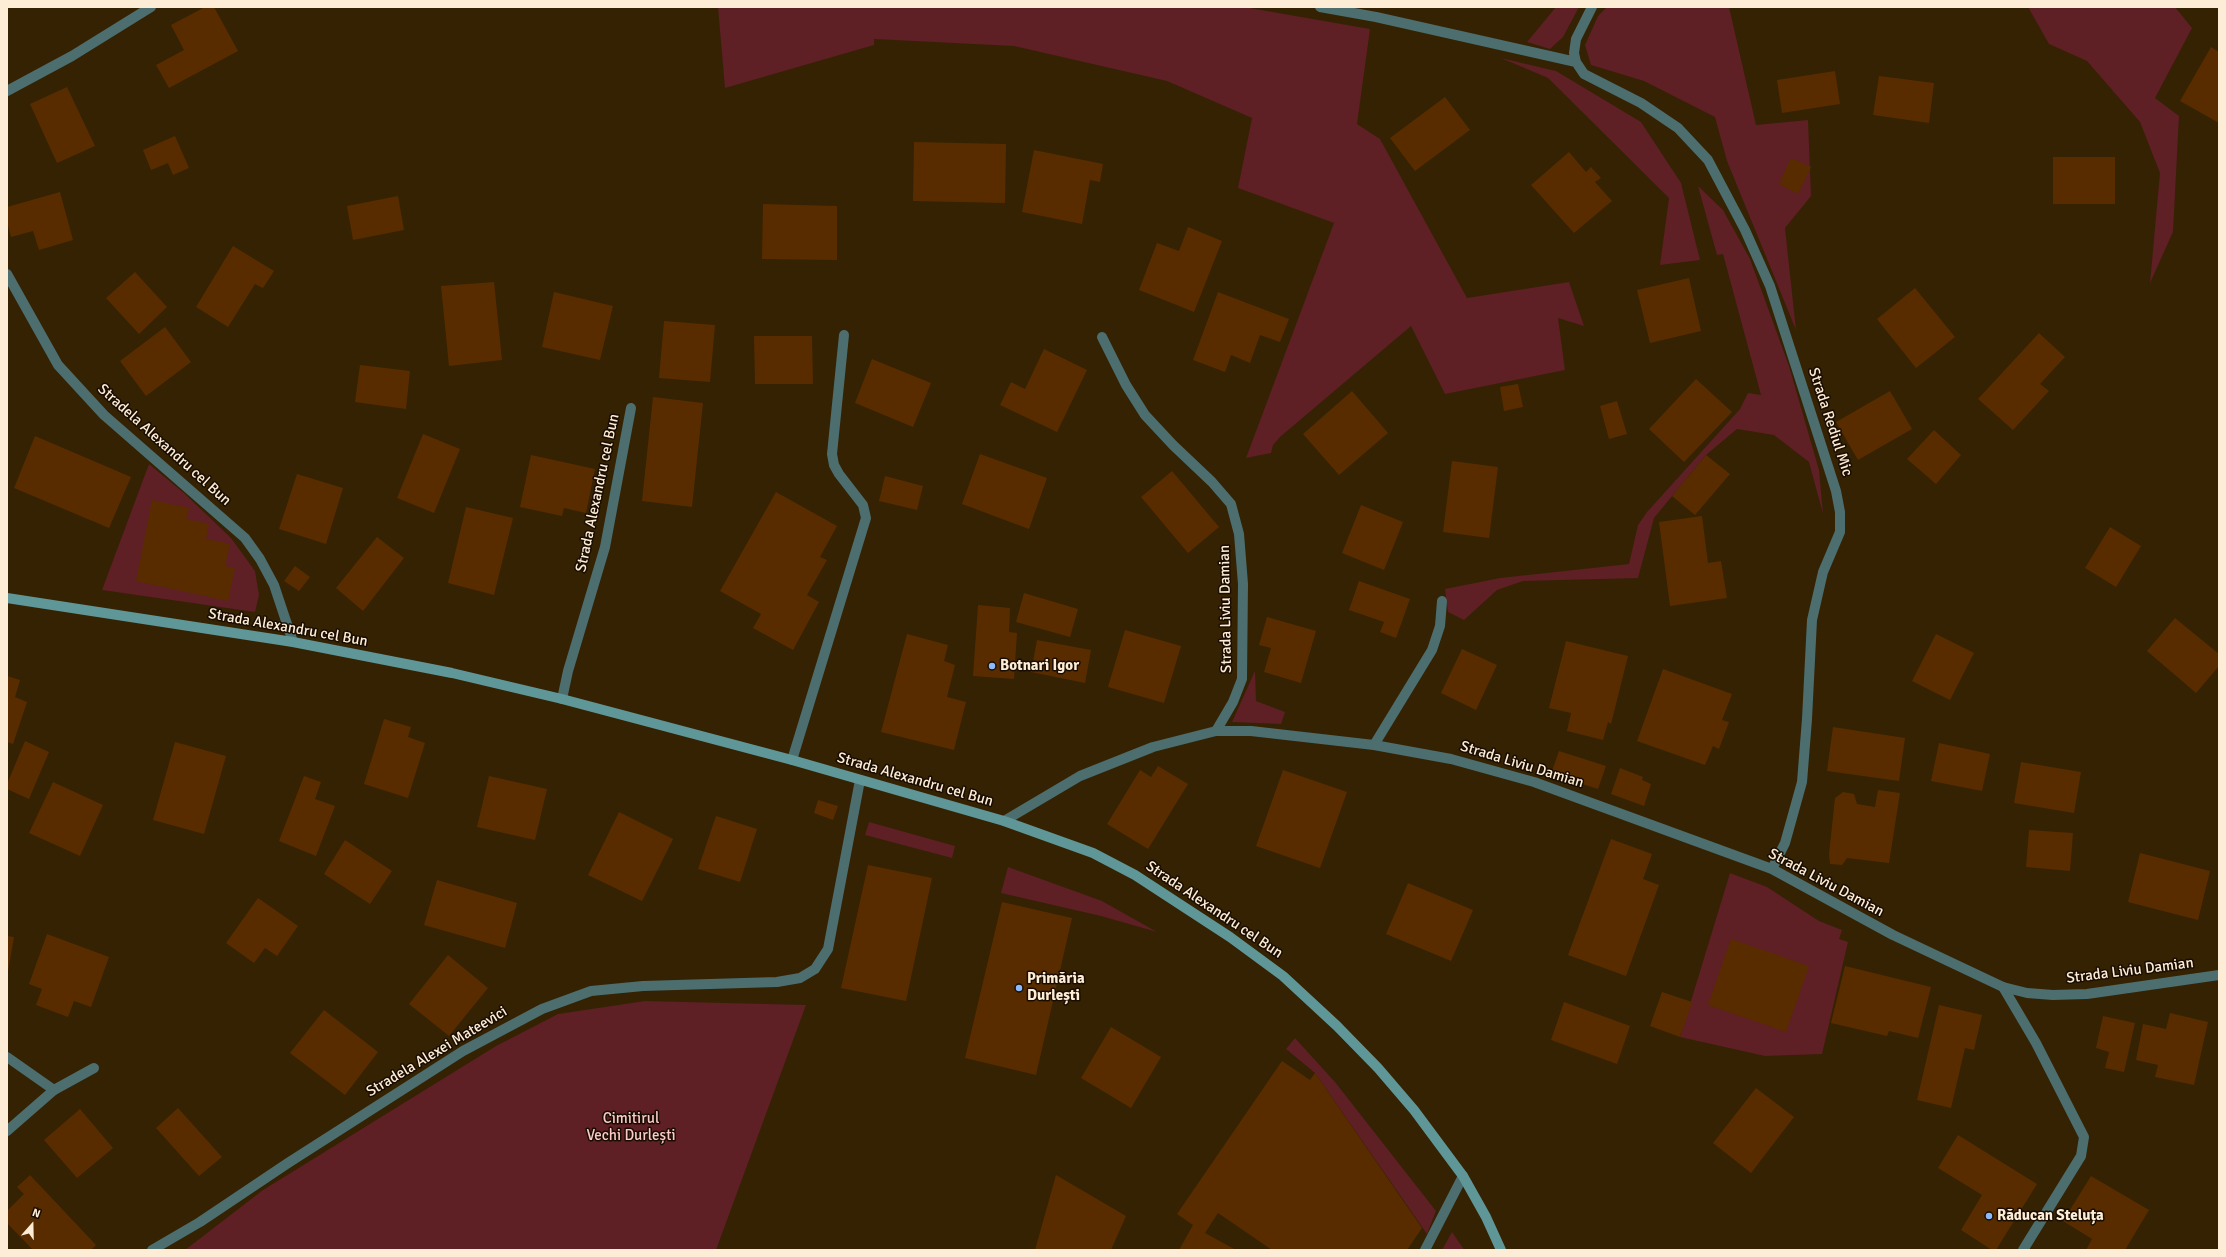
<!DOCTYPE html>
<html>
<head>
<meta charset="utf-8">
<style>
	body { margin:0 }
	#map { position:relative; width:2226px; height:1257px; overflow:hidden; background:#342203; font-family:Signika,sans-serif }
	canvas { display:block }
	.frame { position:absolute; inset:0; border:8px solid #fdedd6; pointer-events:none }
	.north { position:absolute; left:12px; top:1205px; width:40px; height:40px; -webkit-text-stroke:3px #190c00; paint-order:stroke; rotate:20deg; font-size:11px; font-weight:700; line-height:16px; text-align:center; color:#fdedd6 }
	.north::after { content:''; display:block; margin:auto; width:14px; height:18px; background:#fdedd6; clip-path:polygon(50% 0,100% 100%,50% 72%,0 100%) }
</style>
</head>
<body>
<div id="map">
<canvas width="2226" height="1257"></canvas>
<div class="frame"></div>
<div class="north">N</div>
</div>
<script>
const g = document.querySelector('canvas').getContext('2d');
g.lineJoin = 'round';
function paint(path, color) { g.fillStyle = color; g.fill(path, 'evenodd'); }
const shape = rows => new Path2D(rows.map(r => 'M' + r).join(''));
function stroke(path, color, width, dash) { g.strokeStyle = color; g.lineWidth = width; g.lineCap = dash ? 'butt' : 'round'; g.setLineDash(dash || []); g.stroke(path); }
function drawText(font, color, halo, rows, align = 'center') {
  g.font = font + ' Signika,sans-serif'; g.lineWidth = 3; g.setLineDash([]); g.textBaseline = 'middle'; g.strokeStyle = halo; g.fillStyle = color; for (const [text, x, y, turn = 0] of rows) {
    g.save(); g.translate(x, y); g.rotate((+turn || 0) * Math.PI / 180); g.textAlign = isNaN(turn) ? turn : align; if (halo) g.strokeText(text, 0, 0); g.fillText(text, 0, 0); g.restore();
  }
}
paint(shape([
	[718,7,1244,7,1370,29,1357,124,1380,139,1467,298,1569,282,1584,326,1558,318,1565,370,1445,394,1411,326,1280,437,1273,445,1271,453,1246,458,1334,223,1238,188,1252,118,1167,81,1014,46,874,39,874,45,725,88],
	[1556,7,1579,7,1563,37,1550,49,1527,42],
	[1607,7,1729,7,1756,125,1808,120,1811,196,1785,228,1796,330,1727,161,1715,117,1644,81,1591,65,1585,45,1598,16],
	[2028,7,2175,7,2192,28,2155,98,2179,116,2173,232,2150,283,2160,173,2140,122,2087,61,2049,44],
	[1501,58,1556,71,1641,122,1681,183,1700,260,1660,265,1669,198,1548,78],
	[1698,186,1723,210,1750,259,1789,366,1819,470,1823,514,1809,462,1774,435,1737,429,1706,455,1654,518,1638,578,1523,581,1497,590,1464,620,1448,612,1445,589,1500,578,1629,564,1638,525,1647,512,1740,409,1748,393,1761,395,1723,254,1717,255],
	[149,464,184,493,231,538,255,571,259,595,255,612,102,590],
	[1255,671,1256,701,1285,712,1281,724,1232,722],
	[869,822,955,846,952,858,865,835],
	[1008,867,1102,901,1157,932,1101,916,1001,893],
	[1730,873,1767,887,1819,921,1842,930,1839,939,1848,942,1822,1054,1765,1056,1680,1037],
	[645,1001,806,1005,716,1250,185,1250,263,1190,496,1046,558,1014],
	[1295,1038,1335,1082,1436,1211,1427,1234,1315,1073,1286,1049],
	[1452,1232,1463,1248,1464,1250,1442,1250]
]), '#5e1f25');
paint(shape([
	[205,7,214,7,238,51,169,88,156,65,184,50,171,25],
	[2211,47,2219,52,2219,123,2180,101],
	[1835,71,1840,104,1782,113,1777,80],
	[1879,76,1934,83,1929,123,1873,115],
	[67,87,95,146,57,163,30,104],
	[1445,97,1470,130,1415,171,1390,138],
	[175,136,189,168,173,175,168,163,151,170,143,150],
	[914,142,1006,144,1005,203,913,201],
	[1034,150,1103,164,1100,182,1090,180,1082,224,1022,212],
	[1569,152,1586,172,1591,167,1601,178,1595,182,1612,201,1574,233,1531,185],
	[2053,157,2115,157,2115,204,2053,204],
	[1791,158,1811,167,1798,194,1779,184],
	[60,192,73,240,39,250,33,231,11,237,7,222,7,207],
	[398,196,404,230,353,240,347,206],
	[763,204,837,206,837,260,762,259],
	[1188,227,1222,241,1194,312,1139,290,1157,243,1179,251],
	[233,246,274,271,263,288,255,284,228,327,196,307],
	[135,272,167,307,139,334,106,298],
	[1689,278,1701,331,1650,343,1637,290],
	[494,282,502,360,449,366,441,286],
	[1915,288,1955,337,1916,368,1877,319],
	[554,292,613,306,600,360,542,347],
	[1218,292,1289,319,1280,342,1260,335,1250,363,1231,355,1225,372,1193,360],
	[664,321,715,325,710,382,659,378],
	[165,327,191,362,146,396,120,361],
	[2039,333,2065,357,2040,384,2049,391,2013,430,1978,399],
	[754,336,812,336,813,384,755,384],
	[1044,349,1087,370,1057,432,1000,405,1011,382,1025,389],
	[872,359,931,383,913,427,855,403],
	[360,365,410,371,406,409,355,402],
	[1696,379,1732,412,1684,462,1649,429],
	[1518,384,1523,407,1504,411,1500,387],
	[1352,391,1388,433,1339,475,1303,434],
	[1890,391,1912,429,1858,460,1836,422],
	[653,397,703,403,692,507,642,501],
	[1617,401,1627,434,1609,439,1600,406],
	[1934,430,1961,455,1936,484,1907,459],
	[423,434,460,449,434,513,397,498],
	[35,436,131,477,109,528,14,488],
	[980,454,1047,478,1029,529,962,504],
	[531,455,595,469,586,513,564,508,562,516,520,507],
	[1706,455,1730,474,1695,515,1672,496],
	[1452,461,1498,467,1489,538,1443,532],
	[1172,471,1219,527,1188,553,1141,497],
	[297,474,343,488,326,544,279,529],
	[885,476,923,486,917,510,879,501],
	[776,492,837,526,820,557,827,560,807,595,819,602,793,650,753,628,761,614,720,591],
	[152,500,189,508,186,519,209,524,206,539,230,544,225,566,235,568,228,601,136,581],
	[1361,505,1403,522,1384,570,1342,553],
	[466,507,513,518,494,595,448,583],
	[1702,516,1708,563,1721,561,1727,598,1670,606,1659,522],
	[2110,527,2141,546,2116,587,2085,568],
	[377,537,404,558,363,611,336,588],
	[295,566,310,577,299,591,284,581],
	[1359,581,1410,599,1396,638,1380,632,1384,622,1349,610],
	[1024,593,1078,609,1070,637,1016,622],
	[978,605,1010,608,1009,632,1017,633,1014,679,973,676],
	[1267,617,1316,631,1301,683,1264,672,1271,648,1259,645],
	[2175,618,2219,654,2219,666,2196,693,2147,651],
	[1125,630,1181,646,1164,703,1108,687],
	[907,634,948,645,944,661,955,665,947,697,966,702,954,750,881,732],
	[1936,634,1974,653,1950,700,1912,681],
	[1037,640,1091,650,1085,683,1031,672],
	[1566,641,1628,656,1611,724,1608,722,1603,740,1567,731,1571,713,1549,708],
	[1462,649,1497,665,1476,710,1441,693],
	[1663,669,1732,694,1722,720,1729,722,1719,749,1713,746,1705,765,1637,741],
	[7,676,20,680,15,697,27,702,13,744,7,742],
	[384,719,411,727,408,737,425,743,408,798,364,784],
	[1833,727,1905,738,1899,781,1827,771],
	[25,741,49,752,29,799,7,789,7,784],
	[175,742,226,756,204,834,153,820],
	[1939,743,1990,754,1982,791,1931,781],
	[1559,751,1606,766,1598,789,1551,774],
	[2021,762,2081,772,2074,813,2014,803],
	[1158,766,1188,784,1148,849,1107,824,1140,770,1151,777],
	[1620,768,1643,777,1642,780,1651,784,1644,806,1611,794],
	[1283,770,1347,792,1320,868,1256,846],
	[304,776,321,782,315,799,335,806,316,856,279,841],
	[489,776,547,789,535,840,477,827],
	[53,782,103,805,80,856,29,833],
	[1878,790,1900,793,1889,863,1847,858,1842,865,1830,864,1829,854,1835,798,1843,792,1854,794,1857,804,1875,807],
	[818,800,838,806,833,820,814,813],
	[619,812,673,839,642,901,588,875],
	[716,816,757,829,740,882,698,869],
	[2029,830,2073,833,2070,871,2026,867],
	[1611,839,1652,854,1643,879,1659,885,1626,976,1568,955],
	[345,840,392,871,370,904,324,874],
	[2140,853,2210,871,2198,920,2128,902],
	[868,865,932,878,906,1001,841,988],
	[437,880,517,903,505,948,424,925],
	[1408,883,1473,910,1451,961,1386,934],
	[258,898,298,926,277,956,265,948,254,963,226,943],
	[1002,902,1072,918,1036,1075,965,1058],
	[47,934,109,957,91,1007,74,1001,68,1017,36,1005,42,989,29,984],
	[7,936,14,937,8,971,7,971],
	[1731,939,1809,966,1786,1032,1708,1005],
	[448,955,488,988,449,1036,409,1004],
	[1845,966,1931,987,1918,1038,1889,1031,1887,1036,1831,1023],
	[1662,992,1692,1002,1680,1037,1650,1026],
	[1564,1002,1630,1026,1617,1064,1551,1040],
	[1939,1005,1982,1015,1974,1050,1965,1048,1951,1108,1917,1100],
	[324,1010,378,1052,345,1095,290,1053],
	[2170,1013,2208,1022,2194,1085,2155,1077,2158,1065,2136,1060,2143,1024,2166,1029],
	[2103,1016,2135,1023,2124,1072,2105,1068,2109,1052,2096,1048],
	[1111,1027,1161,1057,1131,1108,1081,1078],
	[1282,1061,1310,1080,1315,1073,1422,1228,1407,1250,1272,1250,1218,1213,1205,1233,1236,1250,1179,1250,1193,1225,1177,1214],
	[1756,1088,1794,1117,1751,1173,1713,1143],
	[178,1108,222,1157,199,1176,156,1128],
	[80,1109,113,1148,77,1178,44,1140],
	[1958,1135,2037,1184,1996,1250,1992,1250,1961,1230,1982,1195,1938,1168],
	[30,1175,96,1245,91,1250,33,1250,7,1223,7,1211,24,1194,17,1187],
	[1056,1175,1126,1216,1111,1250,1035,1250],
	[2091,1176,2149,1210,2125,1250,2086,1250,2092,1239,2063,1221]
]), '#592c00');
stroke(shape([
	[1102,337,1126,385,1145,415,1173,445,1212,482,1231,504,1239,534,1243,584,1242,679,1233,702,1216,731],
	[562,699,568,671,605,547,631,408],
	[1374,745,1432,650,1440,626,1442,601],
	[792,760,866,518,863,505,839,474,834,465,832,454,844,335],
	[2003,987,2036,1043,2084,1137,2081,1156,2023,1250],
	[7,1057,54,1090,94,1068]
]), '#4c6e6f', 10);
stroke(shape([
	[1320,7,1376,17,1576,62],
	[1592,7,1576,39,1574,53,1576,62,1584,74,1641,103,1678,128,1708,160,1745,230,1770,286,1836,491,1840,512,1840,532,1823,572,1812,620,1807,719,1802,782,1785,843,1772,869],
	[7,91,72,56,151,7],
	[7,274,58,365,104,415,245,538,260,559,274,585,293,642],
	[1004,821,1080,776,1153,747,1216,731,1251,731,1374,745,1451,759,1534,782,1772,869,1893,935,2003,987,2027,993,2053,995,2087,994,2219,975],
	[7,1131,54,1090],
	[152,1250,200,1222,288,1163,463,1051,542,1009,591,991,643,986,777,982,800,978,815,969,828,949,860,780],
	[1425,1250,1463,1176]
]), '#4c6e6f', 10);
stroke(shape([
	[7,598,293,642,452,673,562,699,792,760,1004,821,1093,853,1135,875,1230,937,1283,976,1337,1026,1378,1068,1414,1110,1463,1176,1486,1217,1501,1250]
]), '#5f9798', 10);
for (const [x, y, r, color] of [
	[992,666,4,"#8bb9fc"],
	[1019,988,4,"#8bb9fc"],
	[1989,1216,4,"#8bb9fc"]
]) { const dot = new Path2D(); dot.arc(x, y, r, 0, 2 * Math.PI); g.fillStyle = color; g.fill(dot); stroke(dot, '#190c00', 1.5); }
drawText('15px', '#fdedd6', '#190c00', [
	["Strada Rediul Mic",1830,422,72],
	["Stradela Alexandru cel Bun",164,445,42],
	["Strada Alexandru cel Bun",598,493,-78],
	["Strada Liviu Damian",1226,609,-91],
	["Strada Alexandru cel Bun",288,628,10],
	["Strada Liviu Damian",1522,765,17],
	["Strada Alexandru cel Bun",915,780,16],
	["Strada Liviu Damian",1826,883,28],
	["Strada Alexandru cel Bun",1214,910,34],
	["Strada Liviu Damian",2130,971,-7],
	["Stradela Alexei Mateevici",437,1052,-31]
]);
drawText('bold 15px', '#fdedd6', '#190c00', [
	["Botnari Igor",1000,666],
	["Primăria",1027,979],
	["Durlești",1027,996],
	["Răducan Steluța",1997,1216]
], 'left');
drawText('15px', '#fbcbcc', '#190c00', [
	["Cimitirul",631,1119],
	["Vechi Durlești",631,1136]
]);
</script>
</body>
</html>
